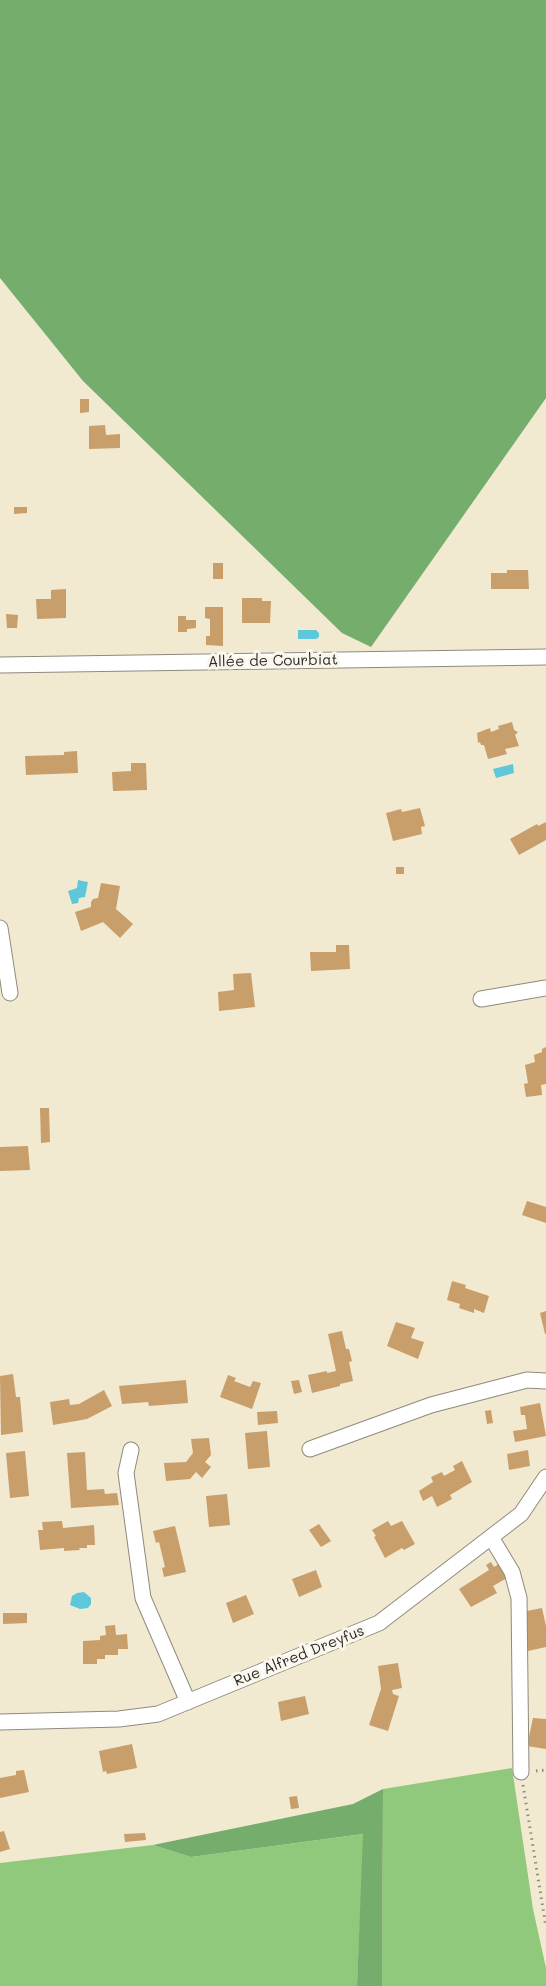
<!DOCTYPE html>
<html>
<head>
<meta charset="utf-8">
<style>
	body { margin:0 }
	canvas { display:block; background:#f2e9d1 }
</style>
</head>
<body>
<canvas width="546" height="1986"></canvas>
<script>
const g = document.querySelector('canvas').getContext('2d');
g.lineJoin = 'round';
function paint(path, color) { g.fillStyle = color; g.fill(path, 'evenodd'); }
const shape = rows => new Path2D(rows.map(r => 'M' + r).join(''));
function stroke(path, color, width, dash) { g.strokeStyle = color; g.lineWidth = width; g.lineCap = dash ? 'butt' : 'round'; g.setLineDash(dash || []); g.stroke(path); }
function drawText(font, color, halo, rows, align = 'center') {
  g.font = font + ' Mali,sans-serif'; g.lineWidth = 6; g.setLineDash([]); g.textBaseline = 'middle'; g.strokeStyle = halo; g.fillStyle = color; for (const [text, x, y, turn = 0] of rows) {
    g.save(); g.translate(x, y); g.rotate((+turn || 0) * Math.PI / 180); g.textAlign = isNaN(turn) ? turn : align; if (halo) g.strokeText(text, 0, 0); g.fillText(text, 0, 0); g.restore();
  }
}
paint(shape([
	[512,1768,533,1909,546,1968,546,1986,382,1986,383,1789],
	[364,1834,357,1986,0,1986,0,1863,153,1845,191,1857]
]), '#91c97c');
paint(shape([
	[0,0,546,0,546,398,371,647,342,633,83,381,0,278],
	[383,1789,382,1986,357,1986,363,1834,191,1857,153,1845,353,1804]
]), '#74ad6c');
paint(shape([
	[298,630,316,630,319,633,319,637,316,639,298,639],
	[513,764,514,773,496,778,493,769],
	[78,880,88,882,85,897,79,898,78,903,72,904,68,891,77,888],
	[84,1592,91,1598,91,1604,88,1608,80,1609,70,1605,72,1596,77,1593]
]), '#5ec7da');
paint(shape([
	[80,399,89,399,89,412,80,413],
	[105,425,106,435,120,434,120,448,89,449,89,426],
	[14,507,27,507,27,513,14,514],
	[213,563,223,563,223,579,213,579],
	[507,570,528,570,529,589,491,589,491,573,507,573],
	[66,589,66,618,37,619,36,599,51,599,51,590],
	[242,598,262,598,262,601,271,601,270,623,242,623],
	[205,607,223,607,223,646,206,645,206,636,210,636,210,619,205,618],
	[6,614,18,615,17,628,7,628],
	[178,616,186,616,186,620,196,620,196,628,187,629,187,632,178,632],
	[512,722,514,730,518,732,515,735,519,746,505,749,507,754,488,759,484,745,481,745,480,742,478,743,477,733,490,728,491,732,499,729,498,726],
	[77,751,78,773,26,775,25,756,64,755,64,752],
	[131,763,146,763,147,790,113,791,112,772,131,771],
	[420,808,425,826,421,827,422,834,393,841,386,813,401,809,402,812],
	[546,822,546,840,519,855,510,839,537,824,538,826],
	[396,867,404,867,404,874,396,874],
	[101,883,120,886,116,909,133,924,120,938,103,922,81,931,75,912,91,907,91,902,93,899,98,898],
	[336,945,349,945,350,969,311,971,310,952,336,952],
	[251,973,255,1007,219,1011,218,992,234,990,233,974],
	[546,1047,546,1084,541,1085,542,1095,526,1097,524,1084,528,1083,525,1065,535,1062,534,1055,542,1052,542,1049],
	[40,1108,49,1108,50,1142,41,1143],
	[28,1146,30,1170,0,1171,0,1147],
	[527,1201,546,1207,546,1223,522,1215],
	[452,1281,466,1285,465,1288,489,1296,484,1313,474,1309,474,1313,459,1308,460,1304,447,1300],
	[546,1311,546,1334,545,1334,540,1313],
	[396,1322,415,1328,411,1338,424,1342,418,1359,387,1346],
	[342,1331,346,1349,349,1349,352,1361,349,1362,353,1381,340,1384,340,1386,312,1393,308,1375,327,1371,327,1373,336,1371,328,1334],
	[13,1374,16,1397,20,1397,23,1432,1,1435,0,1376],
	[228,1375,236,1378,234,1381,250,1387,253,1381,261,1383,252,1409,220,1397],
	[186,1380,188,1403,149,1406,148,1402,122,1404,119,1386],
	[299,1380,302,1392,294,1394,291,1381],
	[104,1390,112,1406,87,1419,53,1425,50,1402,69,1399,70,1405,79,1404],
	[540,1403,546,1436,515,1442,513,1431,527,1429,525,1415,521,1415,520,1407],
	[491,1410,493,1423,487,1424,485,1411],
	[277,1411,278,1423,258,1425,257,1412],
	[267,1431,270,1467,248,1469,245,1433],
	[209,1438,211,1455,205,1462,211,1467,202,1478,196,1472,190,1479,166,1481,164,1463,186,1462,193,1453,191,1439],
	[528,1450,530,1466,509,1470,507,1454],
	[25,1451,29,1496,10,1498,6,1453],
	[85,1452,87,1490,104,1489,105,1494,117,1493,119,1505,71,1508,67,1453],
	[462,1461,472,1482,450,1495,452,1499,437,1507,432,1496,423,1501,419,1491,433,1482,431,1477,442,1472,444,1476,455,1470,453,1466],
	[227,1494,230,1525,209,1527,206,1496],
	[62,1521,63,1528,94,1525,95,1545,87,1545,87,1548,79,1548,80,1550,64,1551,64,1548,40,1550,38,1530,43,1530,42,1522],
	[388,1521,391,1526,402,1521,415,1544,404,1550,402,1548,385,1558,374,1537,376,1536,372,1530],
	[319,1524,331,1541,321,1547,309,1530],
	[175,1526,186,1572,164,1577,162,1568,165,1567,159,1542,156,1543,153,1531],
	[491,1562,494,1567,500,1563,507,1578,493,1586,497,1593,471,1607,459,1589,489,1570,486,1565],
	[316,1570,322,1587,299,1597,292,1579],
	[246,1595,254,1614,233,1623,226,1603],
	[542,1608,546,1626,546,1647,528,1651,523,1633,522,1612],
	[3,1613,27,1613,27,1623,3,1624],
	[115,1625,116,1635,127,1634,128,1649,118,1649,118,1655,105,1655,105,1659,97,1659,97,1664,83,1664,83,1641,100,1640,100,1636,106,1635,105,1626],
	[398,1663,402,1688,392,1690,393,1694,399,1696,388,1731,369,1725,381,1689,378,1666],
	[305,1696,309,1714,281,1721,278,1702],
	[533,1718,546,1719,546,1749,527,1746],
	[132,1744,137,1768,107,1774,106,1771,103,1772,99,1751],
	[24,1770,29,1792,0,1798,0,1778,16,1775,16,1771],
	[297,1796,299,1808,291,1809,289,1797],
	[4,1831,10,1849,0,1852,0,1832],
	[145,1833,146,1840,125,1842,124,1834]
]), '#c89e6a');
const minor = shape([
	[0,665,546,657],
	[0,928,10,993],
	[481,999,546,988],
	[310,1449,431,1405,527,1380,546,1381],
	[131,1450,126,1473,143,1598,188,1702],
	[491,1537,512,1572,519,1598,521,1772],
	[0,1722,119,1719,158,1714,379,1623,521,1514,546,1477]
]);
stroke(minor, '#8e8a7e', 17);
stroke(shape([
	[536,1771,546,1770],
	[523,1785,546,1927]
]), '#8e8a7e', 3, [1.5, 4.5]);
stroke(minor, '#fff', 15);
drawText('15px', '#2b2b2b', '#fbf7ec', [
	["Allée de Courbiat",273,661,-1],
	["Rue Alfred Dreyfus",299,1656,-22]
]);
</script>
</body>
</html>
